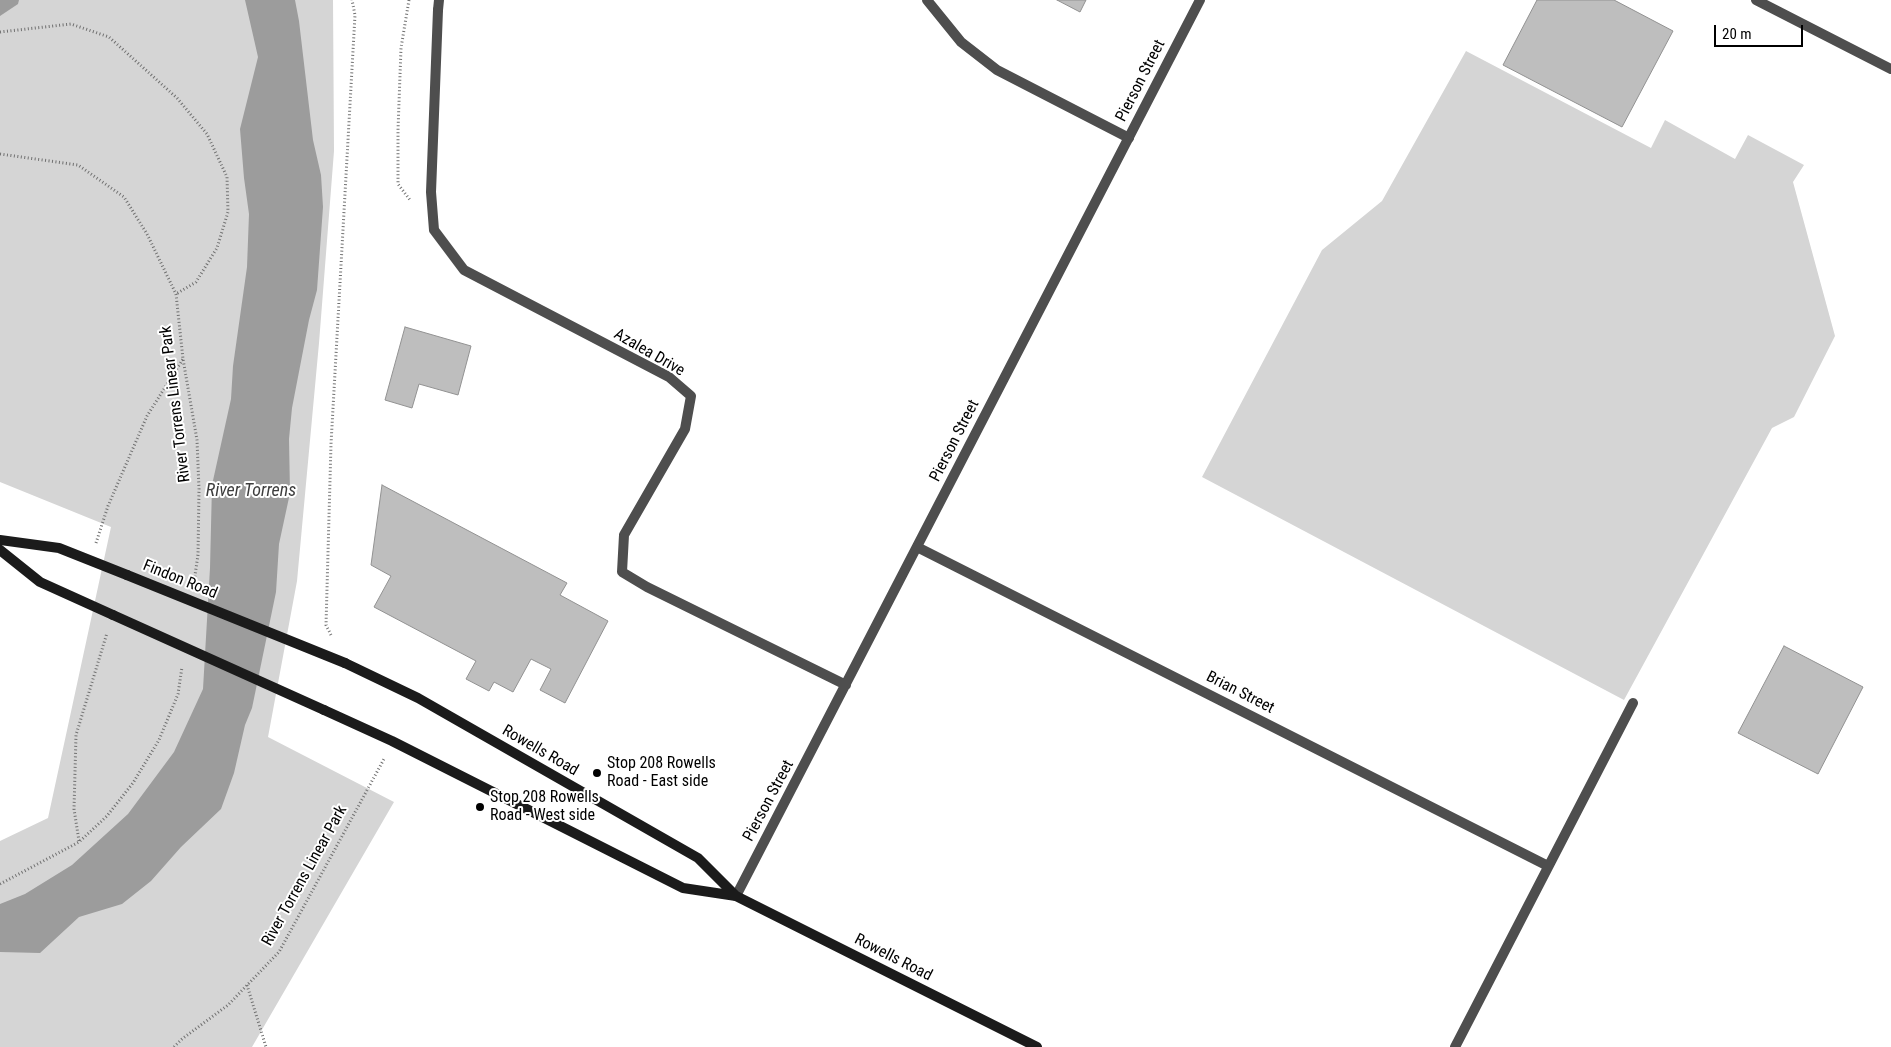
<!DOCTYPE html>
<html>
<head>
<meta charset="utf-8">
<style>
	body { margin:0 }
	#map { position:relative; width:1891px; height:1047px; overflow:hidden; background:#fff; font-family:"Roboto Condensed",sans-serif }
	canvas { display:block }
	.scale { position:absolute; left:1714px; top:25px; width:89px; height:22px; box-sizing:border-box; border:2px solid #000; border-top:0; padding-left:6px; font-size:15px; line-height:18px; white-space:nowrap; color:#000; -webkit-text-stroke:4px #fff; paint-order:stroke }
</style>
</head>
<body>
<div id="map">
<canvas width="1891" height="1047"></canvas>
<div class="scale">20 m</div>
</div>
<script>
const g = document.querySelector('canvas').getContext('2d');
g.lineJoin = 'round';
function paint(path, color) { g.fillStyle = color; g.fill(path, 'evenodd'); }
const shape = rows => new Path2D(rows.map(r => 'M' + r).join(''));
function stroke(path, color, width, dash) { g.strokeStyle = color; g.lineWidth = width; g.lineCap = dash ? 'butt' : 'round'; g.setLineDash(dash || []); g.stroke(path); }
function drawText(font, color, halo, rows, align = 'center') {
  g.font = font + ' "Roboto Condensed",sans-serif'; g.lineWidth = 4; g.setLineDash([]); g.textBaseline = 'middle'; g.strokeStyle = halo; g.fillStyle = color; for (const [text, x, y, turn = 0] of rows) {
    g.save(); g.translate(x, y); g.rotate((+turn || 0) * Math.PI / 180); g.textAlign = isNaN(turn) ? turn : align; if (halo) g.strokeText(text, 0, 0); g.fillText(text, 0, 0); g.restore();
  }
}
paint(shape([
	[0,0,333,0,334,151,319,343,297,581,268,737,394,802,252,1047,0,1047,0,841,48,818,111,527,0,482],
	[1466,51,1651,148,1665,120,1735,159,1748,135,1804,165,1793,182,1835,336,1794,417,1772,428,1624,700,1202,477,1322,250,1382,201]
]), '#d5d5d5');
paint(shape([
	[0,0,19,0,18,4,0,16],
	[245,0,295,0,299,21,313,140,321,175,323,207,317,290,309,320,292,408,289,439,290,493,279,544,276,592,252,708,245,725,234,773,221,809,181,847,151,881,122,904,79,917,40,953,0,952,0,904,25,894,72,865,128,814,174,752,203,689,210,568,212,485,231,399,233,366,247,267,249,214,244,178,240,129,258,57]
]), '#9c9c9c');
const building = shape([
	[1057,0,1086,0,1080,12,1057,0],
	[1537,0,1614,0,1673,31,1622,127,1503,65,1537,0],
	[405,327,471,346,458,395,419,384,412,408,385,400,405,327],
	[382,485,567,583,560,595,608,621,565,703,540,690,551,669,531,659,513,692,494,682,489,691,466,679,476,661,374,607,391,576,371,565,382,485],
	[1784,646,1863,687,1818,774,1738,733,1784,646]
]);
paint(building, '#bebebe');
stroke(building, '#929292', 1);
stroke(shape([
	[409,0,401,48,398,130,398,184,410,200],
	[0,32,71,24,109,37,177,98,207,134,227,177,228,212,217,248,196,282,176,294],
	[0,154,78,165,124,197,147,234,176,294,183,359,197,440,199,489,198,555,194,582],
	[96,543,108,506,147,416,183,359],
	[331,635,326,625,331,444,355,15,352,0],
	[79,841,74,809,76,735,107,633],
	[0,884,79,842,107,816,133,783,159,740,178,694,182,667],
	[247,985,266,1047],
	[174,1047,182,1039,228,1005,279,952,384,759]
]), '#707070', 3, [1, 2.5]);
stroke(shape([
	[927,0,961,42,997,70,1129,138],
	[438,10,439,0]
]), '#4e4e4e', 10);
stroke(shape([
	[1756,0,1891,69],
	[438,10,431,192,434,230,464,270,669,377,691,396,685,429,624,535,622,572,647,587,846,685],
	[917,547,1548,866],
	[736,896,1200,0],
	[1455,1047,1633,703]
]), '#4e4e4e', 10);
stroke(shape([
	[0,540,59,548,127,575],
	[0,550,40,582,113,615],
	[345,663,418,698,698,858,736,896,1037,1047],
	[324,710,392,741,683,888,736,896]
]), '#1b1b1b', 10);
stroke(shape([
	[127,575,345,663],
	[113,615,324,710]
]), '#1b1b1b', 10);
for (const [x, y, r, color] of [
	[597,773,5,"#000"],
	[480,807,5,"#000"]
]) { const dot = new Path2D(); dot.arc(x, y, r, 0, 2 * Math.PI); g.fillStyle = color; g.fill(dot); stroke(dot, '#fff', 2); }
drawText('16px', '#000', '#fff', [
	["Pierson Street",1141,81,-63],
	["Azalea Drive",649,353,30],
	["River Torrens Linear Park",176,404,-97],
	["Pierson Street",955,441,-63],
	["Findon Road",180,580,22],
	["Brian Street",1240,693,27],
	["Rowells Road",540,751,30],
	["Pierson Street",769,801,-62],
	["River Torrens Linear Park",305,876,-61],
	["Rowells Road",893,958,27]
]);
drawText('16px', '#000', '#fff', [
	["Stop 208 Rowells",607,764],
	["Road - East side",607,782],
	["Stop 208 Rowells",490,798],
	["Road - West side",490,816]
], 'left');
drawText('italic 18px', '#3d3d3d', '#fff', [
	["River Torrens",251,491]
]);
</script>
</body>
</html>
